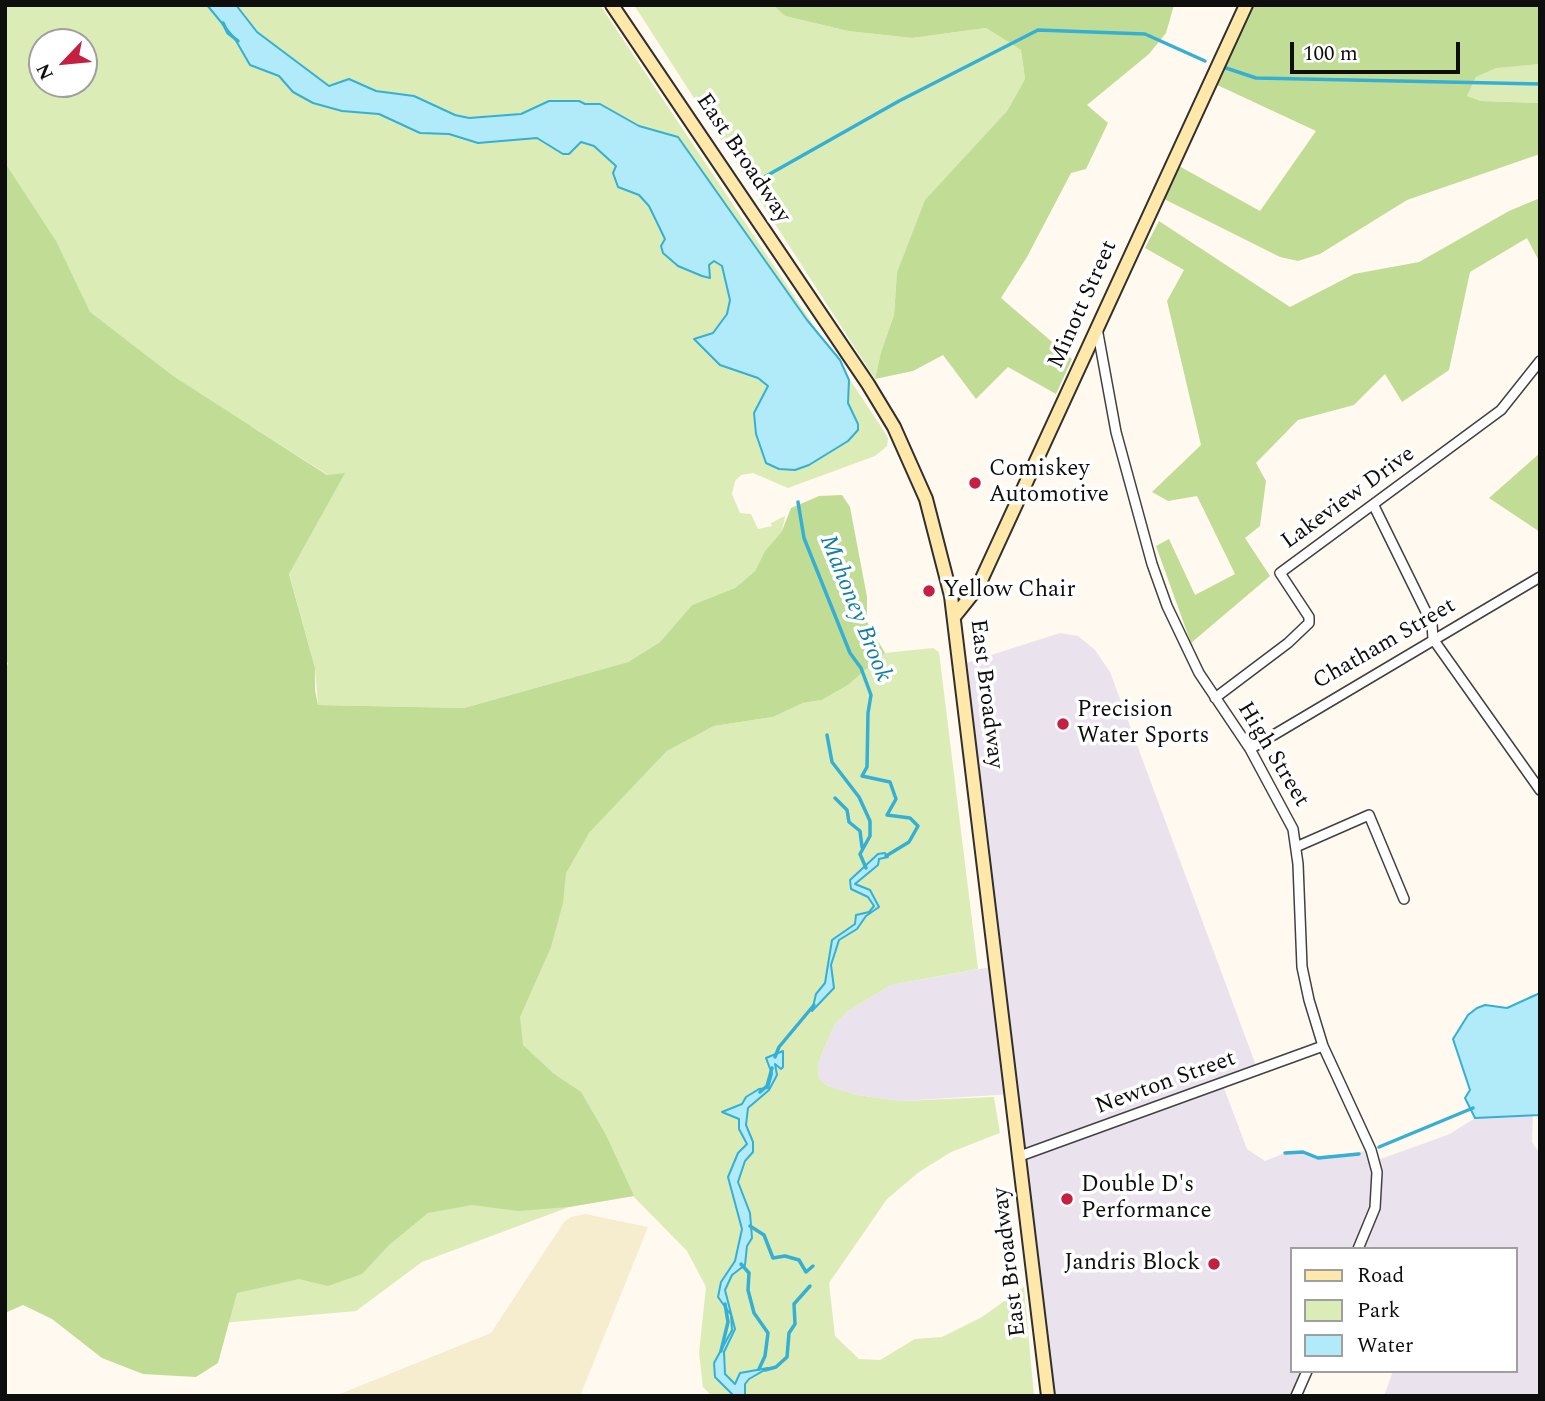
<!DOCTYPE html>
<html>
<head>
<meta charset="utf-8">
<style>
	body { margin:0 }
	#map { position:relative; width:1545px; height:1401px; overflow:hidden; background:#fff9ef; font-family:Spectral,serif }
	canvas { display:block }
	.frame { position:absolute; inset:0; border:7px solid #0e0e0e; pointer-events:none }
	.legend { position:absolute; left:1290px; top:1247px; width:228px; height:126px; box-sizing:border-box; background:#fff; border:2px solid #9f9f9f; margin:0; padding:9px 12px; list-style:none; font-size:21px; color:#0e0e0e }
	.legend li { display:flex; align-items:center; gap:14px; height:35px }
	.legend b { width:35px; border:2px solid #9f9f9f }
	.north { position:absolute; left:28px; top:28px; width:70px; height:70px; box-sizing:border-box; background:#fff; border:2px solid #9f9f9f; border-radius:50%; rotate:244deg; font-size:19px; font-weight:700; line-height:28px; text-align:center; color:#0e0e0e }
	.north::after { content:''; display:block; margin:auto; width:24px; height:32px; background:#c51f42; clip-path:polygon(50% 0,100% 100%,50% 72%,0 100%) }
	.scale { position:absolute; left:1290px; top:42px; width:170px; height:32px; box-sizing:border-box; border:4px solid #0e0e0e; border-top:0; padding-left:9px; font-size:21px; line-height:24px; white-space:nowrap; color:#0e0e0e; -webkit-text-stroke:5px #fff; paint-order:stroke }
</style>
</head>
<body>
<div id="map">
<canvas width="1545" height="1401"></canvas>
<div class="frame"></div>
<ul class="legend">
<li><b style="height:9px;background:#ffe8aa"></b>Road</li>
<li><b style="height:19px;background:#dbecb7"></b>Park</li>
<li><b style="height:19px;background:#b1eaf9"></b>Water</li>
</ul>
<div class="north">N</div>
<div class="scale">100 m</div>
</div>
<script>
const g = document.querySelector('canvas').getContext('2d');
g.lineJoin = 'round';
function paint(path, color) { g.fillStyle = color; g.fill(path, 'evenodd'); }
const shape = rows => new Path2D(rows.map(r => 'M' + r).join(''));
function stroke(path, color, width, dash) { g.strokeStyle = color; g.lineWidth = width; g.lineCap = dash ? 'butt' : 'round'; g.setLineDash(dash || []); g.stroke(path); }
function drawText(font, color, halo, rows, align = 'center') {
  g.font = font + ' Spectral,serif'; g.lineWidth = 7; g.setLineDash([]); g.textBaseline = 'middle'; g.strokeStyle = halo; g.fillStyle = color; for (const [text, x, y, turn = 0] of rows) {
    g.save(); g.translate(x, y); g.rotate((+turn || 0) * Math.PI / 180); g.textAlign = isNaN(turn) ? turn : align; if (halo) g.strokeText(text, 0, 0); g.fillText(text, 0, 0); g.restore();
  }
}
paint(shape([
	[1060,633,1078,636,1095,650,1110,672,1258,1071,1222,1083,1247,1149,1265,1161,1285,1153,1303,1152,1318,1158,1371,1150,1375,1161,1450,1134,1475,1118,1533,1114,1532,1142,1540,1154,1540,1396,1384,1396,1393,1371,1515,1371,1515,1249,1291,1249,1291,1371,1307,1371,1296,1396,1048,1396,1012,1094,901,1101,857,1095,828,1086,819,1079,818,1065,825,1046,835,1024,848,1011,891,985,996,966,960,665]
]), '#eae2ed');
paint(shape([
	[585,1214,648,1227,580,1396,335,1396,491,1333,564,1222,571,1217]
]), '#f6ecce');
paint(shape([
	[5,5,600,5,880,425,888,438,887,446,875,456,788,488,753,473,741,475,735,481,732,494,740,513,751,514,758,529,772,526,771,523,785,516,782,531,765,551,755,571,735,588,692,605,660,642,628,662,464,708,318,705,315,668,289,573,344,474,328,475,251,426,5,393],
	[42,42,84,42,84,84,42,84],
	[634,5,773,5,785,16,848,31,912,38,986,28,1021,50,1025,79,1007,111,925,201,897,272,894,315,881,352,875,379],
	[1540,64,1540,103,1481,101,1467,96,1476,77,1496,67],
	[933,648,939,652,978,969,891,985,848,1011,835,1024,825,1046,818,1065,819,1079,828,1086,857,1095,901,1101,994,1097,1000,1133,951,1152,919,1172,887,1199,829,1283,835,1336,859,1359,880,1360,915,1339,942,1337,982,1317,1024,1287,1034,1396,712,1396,703,1387,699,1353,706,1287,687,1251,633,1196,569,1207,422,1262,356,1311,199,1325,506,929,589,833,667,751,714,726,773,717,803,703,822,700,848,685,885,653]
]), '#dbecb7');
paint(shape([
	[773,5,1174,5,1166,33,1149,54,1087,105,1108,123,1086,169,1071,173,1027,257,1001,298,1072,359,1056,394,1008,367,976,399,943,355,913,371,875,379,881,352,894,315,897,272,925,200,1007,111,1025,79,1021,50,986,28,912,38,848,31,785,16],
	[1251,5,1540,5,1540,64,1496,68,1476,77,1467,96,1481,101,1540,103,1540,154,1407,200,1320,254,1298,261,1280,257,1164,199,1179,166,1260,211,1316,131,1215,84],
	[5,163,56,241,90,312,173,376,327,475,345,473,289,574,315,668,315,690,318,705,464,708,628,662,660,642,692,605,735,588,755,571,765,551,782,531,791,508,819,496,842,495,850,507,867,597,867,622,885,653,848,685,822,700,803,703,773,717,714,726,667,751,589,833,566,873,563,903,551,947,520,1017,523,1045,554,1074,581,1092,606,1135,634,1196,569,1207,518,1211,472,1205,428,1213,389,1245,362,1274,328,1286,299,1279,237,1293,218,1363,196,1377,143,1374,102,1358,52,1319,23,1305,5,1313,5,672,8,663,5,660],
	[1540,198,1540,263,1527,238,1470,272,1449,370,1402,402,1385,374,1354,405,1298,420,1256,463,1266,481,1260,526,1245,538,1270,576,1191,643,1156,546,1169,539,1195,595,1235,574,1197,496,1168,501,1152,492,1201,445,1167,301,1184,270,1145,248,1159,221,1290,307,1354,274,1419,262,1509,211],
	[1540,453,1540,532,1489,498]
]), '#c1dd95');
const water = shape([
	[207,5,236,5,257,32,329,86,349,79,376,91,414,96,455,115,469,118,521,114,549,101,579,101,585,104,600,104,639,126,678,137,807,320,840,360,849,380,848,403,858,424,858,430,848,441,809,465,795,470,779,469,766,463,756,434,754,413,768,386,758,378,720,365,694,339,713,333,727,314,730,300,722,266,714,261,709,265,710,278,702,276,678,266,663,253,661,246,665,239,649,206,639,195,618,187,613,173,616,166,594,146,581,142,569,154,563,154,537,138,478,143,449,134,420,133,379,114,342,111,313,103,293,92,279,76,250,65,235,39,207,5],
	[885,853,888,857,879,859,878,865,855,884,870,890,879,907,866,916,857,929,839,940,831,965,834,988,812,1011,816,994,825,983,832,940,855,924,856,915,869,912,874,906,868,897,851,889,850,880,878,854,885,853],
	[1540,993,1540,1115,1475,1118,1465,1098,1470,1090,1453,1039,1468,1015,1477,1008,1485,1005,1507,1008,1540,993],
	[783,1051,783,1067,781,1069,775,1064,777,1075,769,1090,748,1108,746,1125,753,1142,753,1152,745,1161,738,1182,750,1213,752,1238,747,1246,745,1265,732,1275,725,1290,735,1329,724,1352,725,1374,735,1384,740,1373,768,1368,749,1379,745,1384,745,1396,734,1396,715,1377,714,1363,732,1330,731,1315,718,1297,721,1282,735,1261,742,1229,728,1177,738,1153,747,1144,739,1129,739,1119,722,1112,742,1104,746,1097,759,1089,768,1088,772,1074,766,1058,783,1051]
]);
paint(water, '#b1eaf9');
stroke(water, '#35afd4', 2);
stroke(shape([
	[223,23,228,33,238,41],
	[1226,68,1256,78,1540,84],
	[752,184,899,101,1038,30,1145,34,1205,61],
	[798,502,804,538,850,653,861,668,871,695,868,713,867,767,862,776,890,782,896,799,887,815,910,818,918,826,909,842,886,856],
	[827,735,832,762,859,797,870,821,870,836,860,854,866,868],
	[835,798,847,810,849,822,860,831,862,847],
	[775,1057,779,1047,814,1005],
	[760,1092,767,1086,772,1068],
	[1379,1147,1473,1108],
	[1285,1153,1303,1152,1318,1158,1359,1154],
	[750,1226,764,1235,773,1258,785,1256,799,1260,806,1272,813,1266],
	[741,1264,749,1273,748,1290,754,1313,768,1333,765,1356,759,1369],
	[721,1351,728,1322,725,1304],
	[765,1370,776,1367,787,1357,789,1333,795,1324,794,1304,810,1286]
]), '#35afd4', 3.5);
const street = shape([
	[1097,328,1116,432,1152,564,1167,606,1199,673,1250,749,1293,829,1298,864,1302,967,1309,1000,1323,1046,1371,1150,1377,1172,1375,1208,1358,1249],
	[1374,506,1432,624,1433,639,1540,790],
	[1215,698,1288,643,1309,623,1309,617,1280,573,1501,410,1540,361],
	[1250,749,1540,577],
	[1296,847,1369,815,1404,899],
	[1020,1156,1323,1046],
	[1296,1396,1307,1371]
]);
const secondary = shape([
	[612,5,868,384,894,427,926,499,951,596,1048,1396],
	[954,617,978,587,1246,5]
]);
stroke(street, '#414141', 12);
stroke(secondary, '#303030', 16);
stroke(street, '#fff', 9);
stroke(secondary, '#ffe8aa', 12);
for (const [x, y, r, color] of [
	[975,483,7,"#c51f42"],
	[929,591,7,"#c51f42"],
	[1063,724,7,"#c51f42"],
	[1067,1199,7,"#c51f42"],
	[1214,1264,7,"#c51f42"]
]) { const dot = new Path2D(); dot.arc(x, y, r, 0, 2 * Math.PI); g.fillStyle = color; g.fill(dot); stroke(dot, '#fff', 2.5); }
drawText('23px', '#0e0e0e', '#fff', [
	["East Broadway",742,159,56],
	["Minott Street",1084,305,-66],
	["Lakeview Drive",1349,499,-36],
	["Chatham Street",1385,645,-30],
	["East Broadway",985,694,83],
	["High Street",1272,755,59],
	["Newton Street",1166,1084,-20],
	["East Broadway",1011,1262,-97]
]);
drawText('23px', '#0e0e0e', '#fff', [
	["Comiskey",989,470],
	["Automotive",989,496],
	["Yellow Chair",943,591],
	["Precision",1077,711],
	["Water Sports",1077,737],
	["Double D's",1081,1186],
	["Performance",1081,1212],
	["Jandris Block",1200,1264,"right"]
], 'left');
drawText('italic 24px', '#117ea6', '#fff', [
	["Mahoney Brook",854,609,68]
]);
</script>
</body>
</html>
